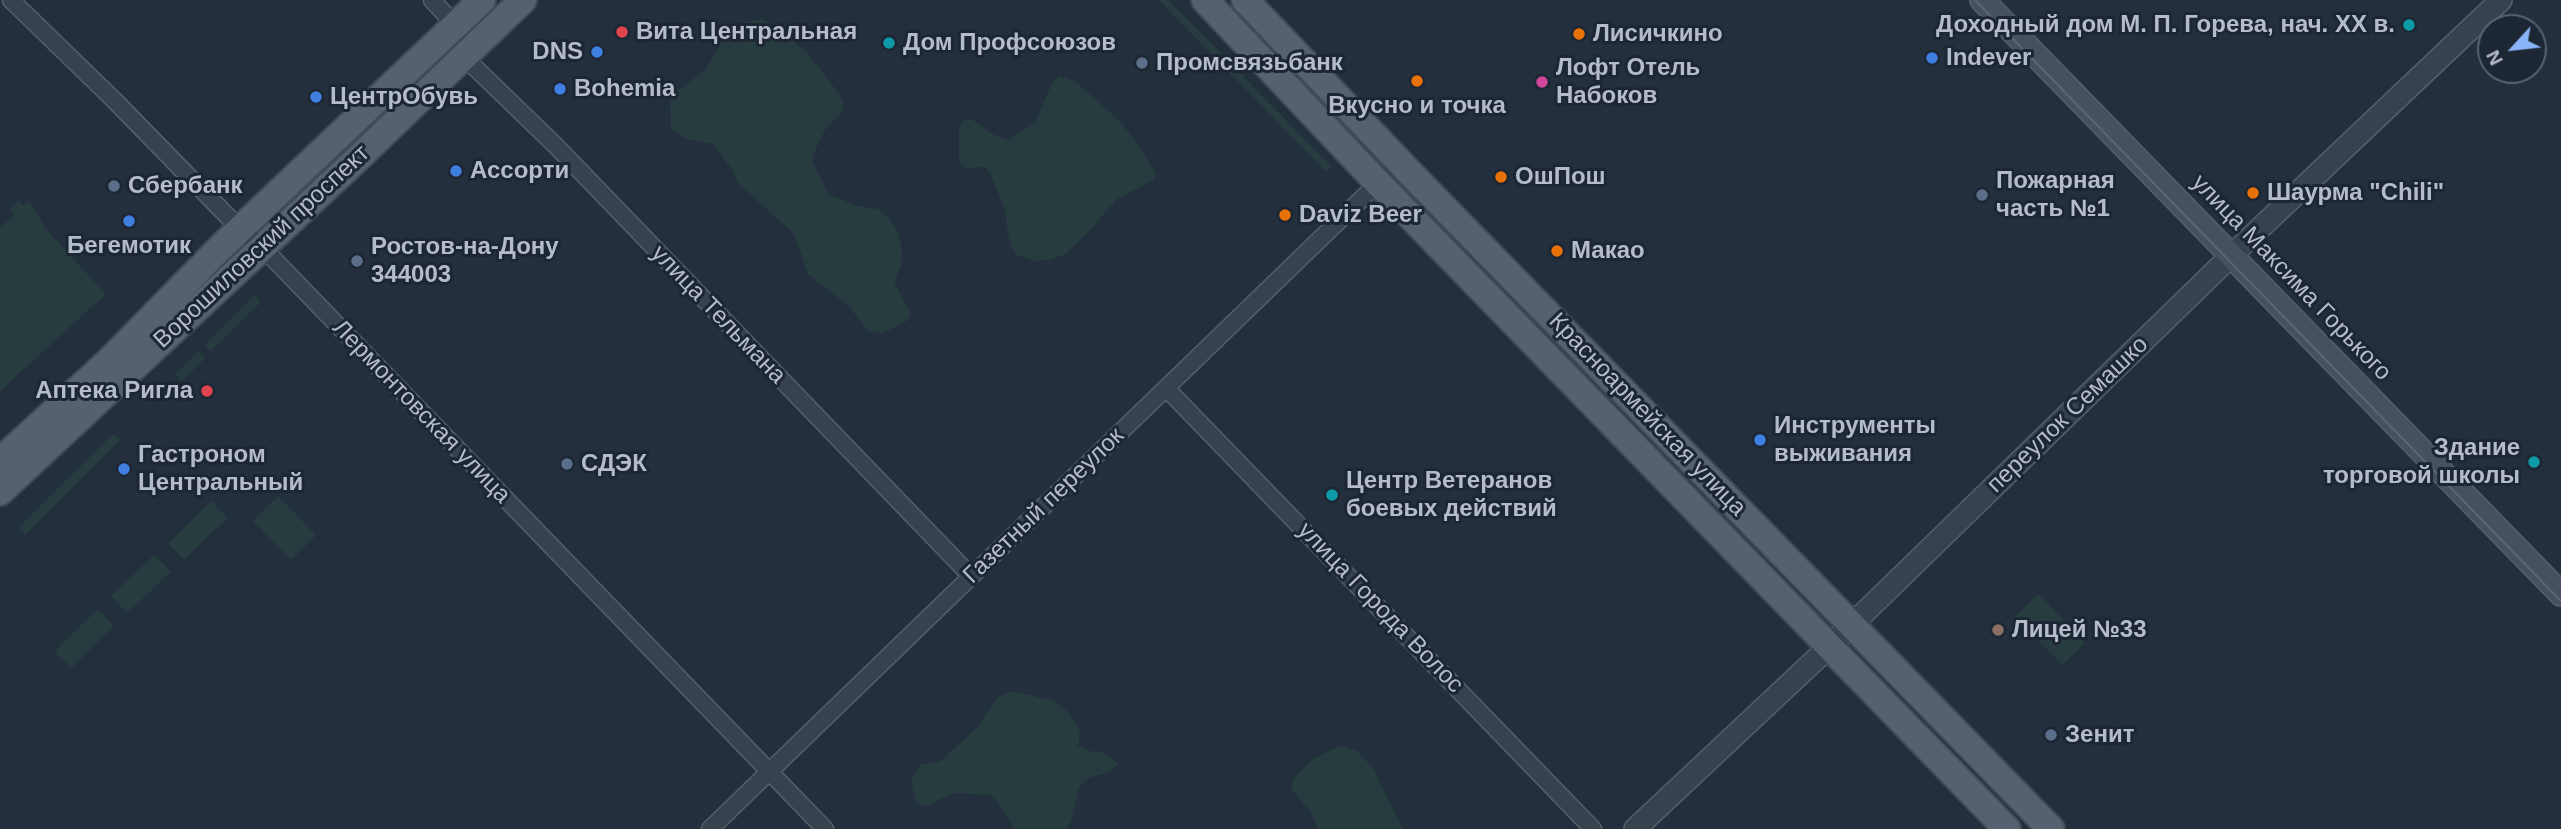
<!DOCTYPE html>
<html>
<head>
<meta charset="utf-8">
<style>
	body { margin:0 }
	#map { position:relative; width:2561px; height:829px; overflow:hidden; background:#242f3e; font-family:Helvetica,sans-serif }
	canvas { display:block }
	.north { position:absolute; left:2477px; top:14px; width:70px; height:70px; box-sizing:border-box; background:#1d2633; border:2px solid #59626f; border-radius:50%; rotate:243deg; font-size:19px; font-weight:700; line-height:28px; text-align:center; color:#b4bcc9 }
	.north::after { content:''; display:block; margin:auto; width:24px; height:32px; background:#8ab4f8; clip-path:polygon(50% 0,100% 100%,50% 72%,0 100%) }
</style>
</head>
<body>
<div id="map">
<canvas width="2561" height="829"></canvas>
<div class="north">N</div>
</div>
<script>
const g = document.querySelector('canvas').getContext('2d');
g.lineJoin = 'round';
function paint(path, color) { g.fillStyle = color; g.fill(path, 'evenodd'); }
const shape = rows => new Path2D(rows.map(r => 'M' + r).join(''));
function stroke(path, color, width, dash) { g.strokeStyle = color; g.lineWidth = width; g.lineCap = dash ? 'butt' : 'round'; g.setLineDash(dash || []); g.stroke(path); }
function drawText(font, color, halo, rows, align = 'center') {
  g.font = font + ' Helvetica,sans-serif'; g.lineWidth = 6; g.setLineDash([]); g.textBaseline = 'middle'; g.strokeStyle = halo; g.fillStyle = color; for (const [text, x, y, turn = 0] of rows) {
    g.save(); g.translate(x, y); g.rotate((+turn || 0) * Math.PI / 180); g.textAlign = isNaN(turn) ? turn : align; if (halo) g.strokeText(text, 0, 0); g.fillText(text, 0, 0); g.restore();
  }
}
paint(shape([
	[1159,0,1169,0,1331,166,1326,172],
	[763,19,806,51,840,95,844,107,838,117,826,128,815,150,813,162,828,194,858,206,879,209,890,219,897,231,902,249,902,262,894,283,911,313,908,320,882,334,868,331,849,306,808,274,794,234,739,184,731,168,713,144,686,139,671,128,670,99,680,89,705,70,728,32,742,23],
	[1059,76,1075,81,1120,121,1140,147,1155,172,1155,179,1116,200,1093,227,1065,254,1050,260,1034,261,1017,255,1010,246,1005,211,990,172,984,167,966,168,959,163,959,129,964,119,973,120,994,135,1008,140,1036,121,1051,85],
	[18,200,24,206,29,200,45,228,106,294,0,391,0,228,14,215,9,210],
	[255,295,261,302,211,351,205,345],
	[199,351,205,358,182,381,175,374],
	[113,434,120,440,25,535,18,528],
	[278,496,316,535,291,560,253,521],
	[211,501,228,518,184,559,168,543],
	[154,555,171,572,127,613,111,596],
	[2039,594,2085,643,2062,665,2015,616],
	[98,609,114,626,71,668,54,651],
	[1012,691,1054,701,1068,712,1080,732,1078,746,1089,751,1105,753,1118,764,1111,772,1088,778,1079,788,1071,822,1067,829,1014,829,1005,812,991,795,952,793,931,804,924,806,915,802,911,779,920,765,941,761,978,726,997,698],
	[1341,745,1356,750,1373,768,1403,829,1318,829,1311,813,1292,790,1293,779,1313,759]
]), '#263c3f');
const minor = shape([
	[11,0,114,100,240,229,262,247,825,829],
	[432,0,455,25],
	[463,56,556,146,971,576],
	[1166,388,1593,829],
	[710,829,1378,183]
]);
const tertiary = shape([
	[1635,829,1830,646,2235,252,2501,0]
]);
const secondary = shape([
	[1982,0,2561,594]
]);
const primary = shape([
	[1205,0,1378,183,2007,829],
	[1245,0,1415,178,2051,829],
	[0,461,109,361,219,249,482,0],
	[0,492,355,161,523,0]
]);
stroke(minor, '#565f6c', 19);
stroke(tertiary, '#565f6c', 24);
stroke(secondary, '#565f6c', 26);
stroke(primary, '#414a57', 30);
stroke(minor, '#38414e', 16);
stroke(tertiary, '#38414e', 21);
stroke(secondary, '#465061', 23);
stroke(primary, '#56606e', 26);
stroke(shape([
	[1975,0,2561,601]
]), '#5a6575', 2);
for (const [x, y, r, color] of [
	[2409,25,7,"#0f9aa8"],
	[622,32,7,"#e0444e"],
	[1579,34,7,"#e8710a"],
	[889,43,7,"#0f9aa8"],
	[597,52,7,"#3f7fe0"],
	[1932,58,7,"#3f7fe0"],
	[1142,63,7,"#5c6f8a"],
	[1417,81,7,"#e8710a"],
	[1542,82,7,"#d1479c"],
	[560,89,7,"#3f7fe0"],
	[316,97,7,"#3f7fe0"],
	[456,171,7,"#3f7fe0"],
	[1501,177,7,"#e8710a"],
	[114,186,7,"#5c6f8a"],
	[2253,193,7,"#e8710a"],
	[1982,195,7,"#5c6f8a"],
	[1285,215,7,"#e8710a"],
	[129,221,7,"#3f7fe0"],
	[1557,251,7,"#e8710a"],
	[357,261,7,"#5c6f8a"],
	[207,391,7,"#e0444e"],
	[1760,440,7,"#3f7fe0"],
	[2534,462,7,"#0f9aa8"],
	[567,464,7,"#5c6f8a"],
	[124,469,7,"#3f7fe0"],
	[1332,495,7,"#0f9aa8"],
	[1998,630,7,"#8d6e63"],
	[2051,735,7,"#5c6f8a"]
]) { const dot = new Path2D(); dot.arc(x, y, r, 0, 2 * Math.PI); g.fillStyle = color; g.fill(dot); stroke(dot, '#1d2633', 2.5); }
drawText('bold 24px', '#b4bcc9', '#1d2633', [
	["Доходный дом М. П. Горева, нач. ХХ в.",2395,25,"right"],
	["Вита Центральная",636,32],
	["Лисичкино",1593,34],
	["Дом Профсоюзов",903,43],
	["DNS",583,52,"right"],
	["Indever",1946,58],
	["Промсвязьбанк",1156,63],
	["Лофт Отель",1556,68],
	["Набоков",1556,96],
	["Bohemia",574,89],
	["ЦентрОбувь",330,97],
	["Вкусно и точка",1417,106,"center"],
	["Ассорти",470,171],
	["ОшПош",1515,177],
	["Пожарная",1996,181],
	["часть №1",1996,209],
	["Сбербанк",128,186],
	["Шаурма \"Chili\"",2267,193],
	["Daviz Beer",1299,215],
	["Бегeмотик",129,246,"center"],
	["Ростов-на-Дону",371,247],
	["344003",371,275],
	["Макао",1571,251],
	["Аптека Ригла",193,391,"right"],
	["Инструменты",1774,426],
	["выживания",1774,454],
	["Здание",2520,448,"right"],
	["торговой школы",2520,476,"right"],
	["Гастроном",138,455],
	["Центральный",138,483],
	["СДЭК",581,464],
	["Центр Ветеранов",1346,481],
	["боевых действий",1346,509],
	["Лицей №33",2012,630],
	["Зенит",2065,735]
], 'left');
drawText('24px', '#b4bcc9', '#1d2633', [
	["Ворошиловский проспект",262,247,-43],
	["улица Максима Горького",2291,278,46],
	["улица Тельмана",718,315,46],
	["Лермонтовская улица",421,412,46],
	["Красноармейская улица",1647,415,46],
	["переулок Семашко",2068,415,-44],
	["Газетный переулок",1044,506,-44],
	["улица Города Волос",1380,608,46]
]);
</script>
</body>
</html>
